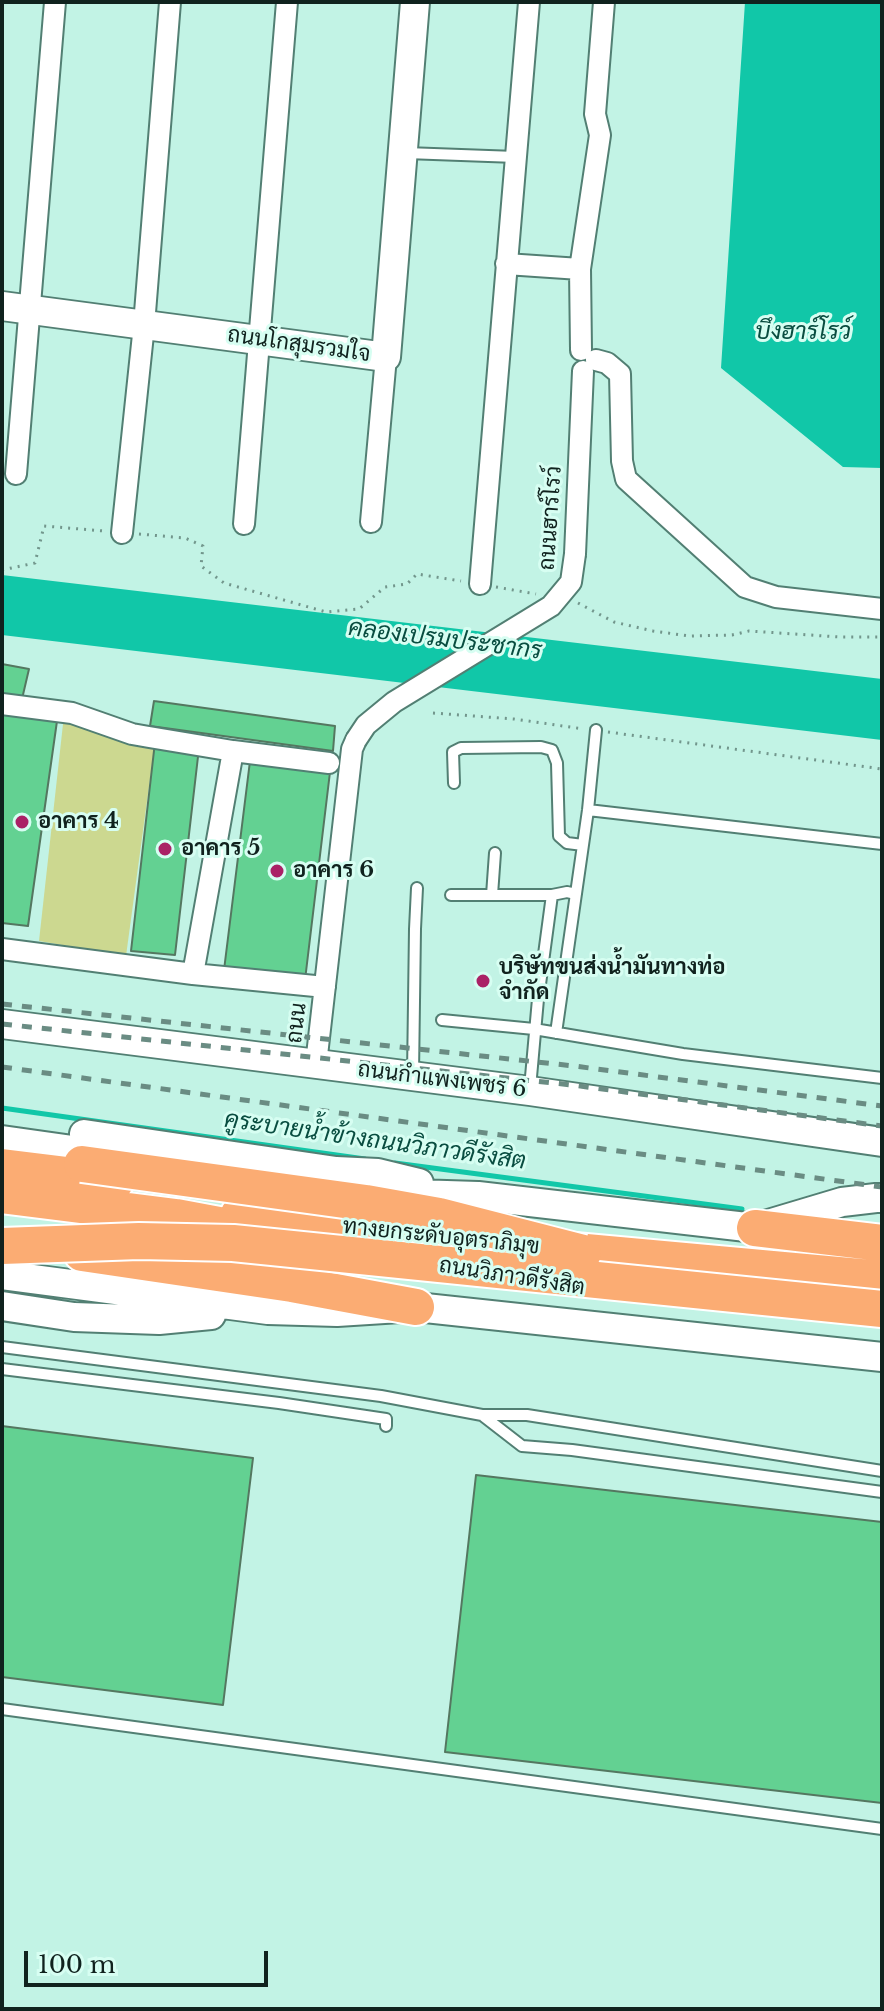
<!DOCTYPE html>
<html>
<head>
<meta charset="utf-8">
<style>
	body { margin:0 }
	#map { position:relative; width:884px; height:2011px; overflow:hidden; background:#c2f3e5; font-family:"Libre Baskerville",serif }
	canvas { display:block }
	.frame { position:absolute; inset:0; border:4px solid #10221e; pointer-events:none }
	.scale { position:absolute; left:24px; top:1951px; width:244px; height:36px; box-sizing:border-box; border:4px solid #10221e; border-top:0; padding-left:10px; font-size:24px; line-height:28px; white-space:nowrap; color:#10221e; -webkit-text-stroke:6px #d7fef2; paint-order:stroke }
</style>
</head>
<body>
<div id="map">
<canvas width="884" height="2011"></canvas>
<div class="frame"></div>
<div class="scale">100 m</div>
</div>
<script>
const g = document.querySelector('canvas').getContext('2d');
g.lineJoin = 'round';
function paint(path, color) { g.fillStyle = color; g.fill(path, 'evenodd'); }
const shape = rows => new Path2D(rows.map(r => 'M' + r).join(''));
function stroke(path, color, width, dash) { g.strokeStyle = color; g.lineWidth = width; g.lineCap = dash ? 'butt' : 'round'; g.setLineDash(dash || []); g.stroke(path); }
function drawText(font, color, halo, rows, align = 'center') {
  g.font = font + ' "Libre Baskerville",Sarabun,serif'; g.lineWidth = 6; g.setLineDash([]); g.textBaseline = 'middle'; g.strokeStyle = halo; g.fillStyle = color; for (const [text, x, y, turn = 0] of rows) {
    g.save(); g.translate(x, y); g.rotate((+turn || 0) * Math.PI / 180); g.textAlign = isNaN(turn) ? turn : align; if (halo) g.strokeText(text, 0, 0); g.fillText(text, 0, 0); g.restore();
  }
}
paint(shape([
	[64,715,155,742,126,956,39,941]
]), '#ccd890');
paint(shape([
	[745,2,882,2,882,468,843,467,721,368],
	[2,575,882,679,882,740,2,635]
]), '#11c7a8');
stroke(shape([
	[2,1108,365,1159],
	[395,1163,742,1209]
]), '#11c7a8', 5);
const building = shape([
	[2,664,29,669,22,699,2,697,2,664],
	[154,701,335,726,333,751,150,726,154,701],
	[2,714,57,721,28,926,2,923,2,714],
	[155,742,199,748,175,955,131,951,155,742],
	[250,761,330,772,305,980,224,970,250,761],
	[2,1426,253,1458,223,1705,2,1677,2,1426],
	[476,1475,882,1522,882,1803,445,1752,476,1475]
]);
paint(building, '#63d192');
stroke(building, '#547760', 2);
const lane = shape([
	[406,153,516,157],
	[454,783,453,752,461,748,541,747,552,750,557,763,559,836,567,843,583,845],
	[588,810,882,844],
	[451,895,552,895,567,892,576,894],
	[492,895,495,853],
	[442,1020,534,1029,683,1054,882,1078],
	[556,1033,588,810,596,730],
	[413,1074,415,929,417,888],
	[530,1088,538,999,552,895],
	[2,1347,381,1396,482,1415,527,1415,882,1471],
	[2,1369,279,1403,386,1419,386,1426],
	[482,1415,522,1446,572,1450,882,1492],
	[2,1709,882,1829]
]);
const street = shape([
	[506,264,580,269],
	[581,350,580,269,600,135,595,114,604,2],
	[596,360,607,363,620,374,622,461,626,479,745,587,776,597,882,609],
	[16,474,55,2],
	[371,522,386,357],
	[244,524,287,2],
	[122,533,144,325,170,2],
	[575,554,583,371],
	[480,584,529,2],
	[2,704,72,713,132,734,149,737,233,751,329,763],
	[2,949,193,974,325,987],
	[193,974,233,751],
	[316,1064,352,749,356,740]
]);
const secondary = shape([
	[2,306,386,357,415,2],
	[2,1024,530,1091,882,1142],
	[84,1134,336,1171,378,1173,419,1183],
	[2,1140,108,1155],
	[383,1193,478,1196,755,1228,842,1202,876,1198,882,1198],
	[2,1275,268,1310,337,1312,416,1307,882,1357],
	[2,1306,74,1317,159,1320,211,1315]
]);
const highway = shape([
	[2,1167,116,1181],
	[2,1195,176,1217,267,1234],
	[239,1214,502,1244],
	[755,1228,882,1243],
	[553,1249,882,1279],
	[82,1253,292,1284,416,1307]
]);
stroke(lane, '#527f73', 14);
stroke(street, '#527f73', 24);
stroke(secondary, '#527f73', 32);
stroke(highway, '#fff', 40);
stroke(shape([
	[139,534,185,538,203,546,201,566,224,583,326,612,359,609,385,587,407,584,417,574,461,581],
	[2,570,35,563,44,526,104,531],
	[496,587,536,594],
	[578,603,614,622,653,631,689,636,732,635,749,631,840,637,882,637],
	[433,713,514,719,584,729],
	[608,732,882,769]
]), '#72968c', 3, [2, 6]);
stroke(lane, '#fff', 10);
stroke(street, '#fff', 20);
stroke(secondary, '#fff', 28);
stroke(highway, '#fbac73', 36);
stroke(shape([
	[2,1004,574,1066,882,1106],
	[2,1024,572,1085,882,1126],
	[2,1067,882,1187]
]), '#6a8c83', 5, [10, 10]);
const streetBridge = shape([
	[356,740,366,725,394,702,551,606,571,582,575,554]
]);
const highwayBridge = shape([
	[82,1164,366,1203,439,1216,583,1253],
	[2,1246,139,1241,233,1243,882,1309]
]);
stroke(streetBridge, '#527f73', 24, []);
stroke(highwayBridge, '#fff', 40, []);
stroke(streetBridge, '#fff', 20);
stroke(highwayBridge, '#fbac73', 36);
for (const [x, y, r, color] of [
	[22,822,8,"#a26"],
	[165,849,8,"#a26"],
	[277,871,8,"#a26"],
	[483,981,8,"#a26"]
]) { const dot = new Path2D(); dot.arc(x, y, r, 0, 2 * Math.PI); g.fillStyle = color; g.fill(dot); stroke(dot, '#d7fef2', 3); }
drawText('22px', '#10221e', '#d7fef2', [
	["ถนนโกสุมรวมใจ",299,345,8],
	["ถนนฮาร์โรว์",551,518,-86],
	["ถนน",297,1023,-83],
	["ถนนกำแพงเพชร 6",442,1080,7],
	["ทางยกระดับอุตราภิมุข",441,1237,6],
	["ถนนวิภาวดีรังสิต",512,1277,9]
]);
drawText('bold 22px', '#10221e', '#d7fef2', [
	["อาคาร 4",38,822],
	["อาคาร 5",181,849],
	["อาคาร 6",293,871],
	["บริษัทขนส่งน้ำมันทางท่อ",499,968],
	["จำกัด",499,993]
], 'left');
drawText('italic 24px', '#094d40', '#d7fef2', [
	["บึงฮาร์โรว์",803,332],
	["คลองเปรมประชากร",445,640,7],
	["คูระบายน้ำข้างถนนวิภาวดีรังสิต",375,1141,8]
]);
</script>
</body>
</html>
